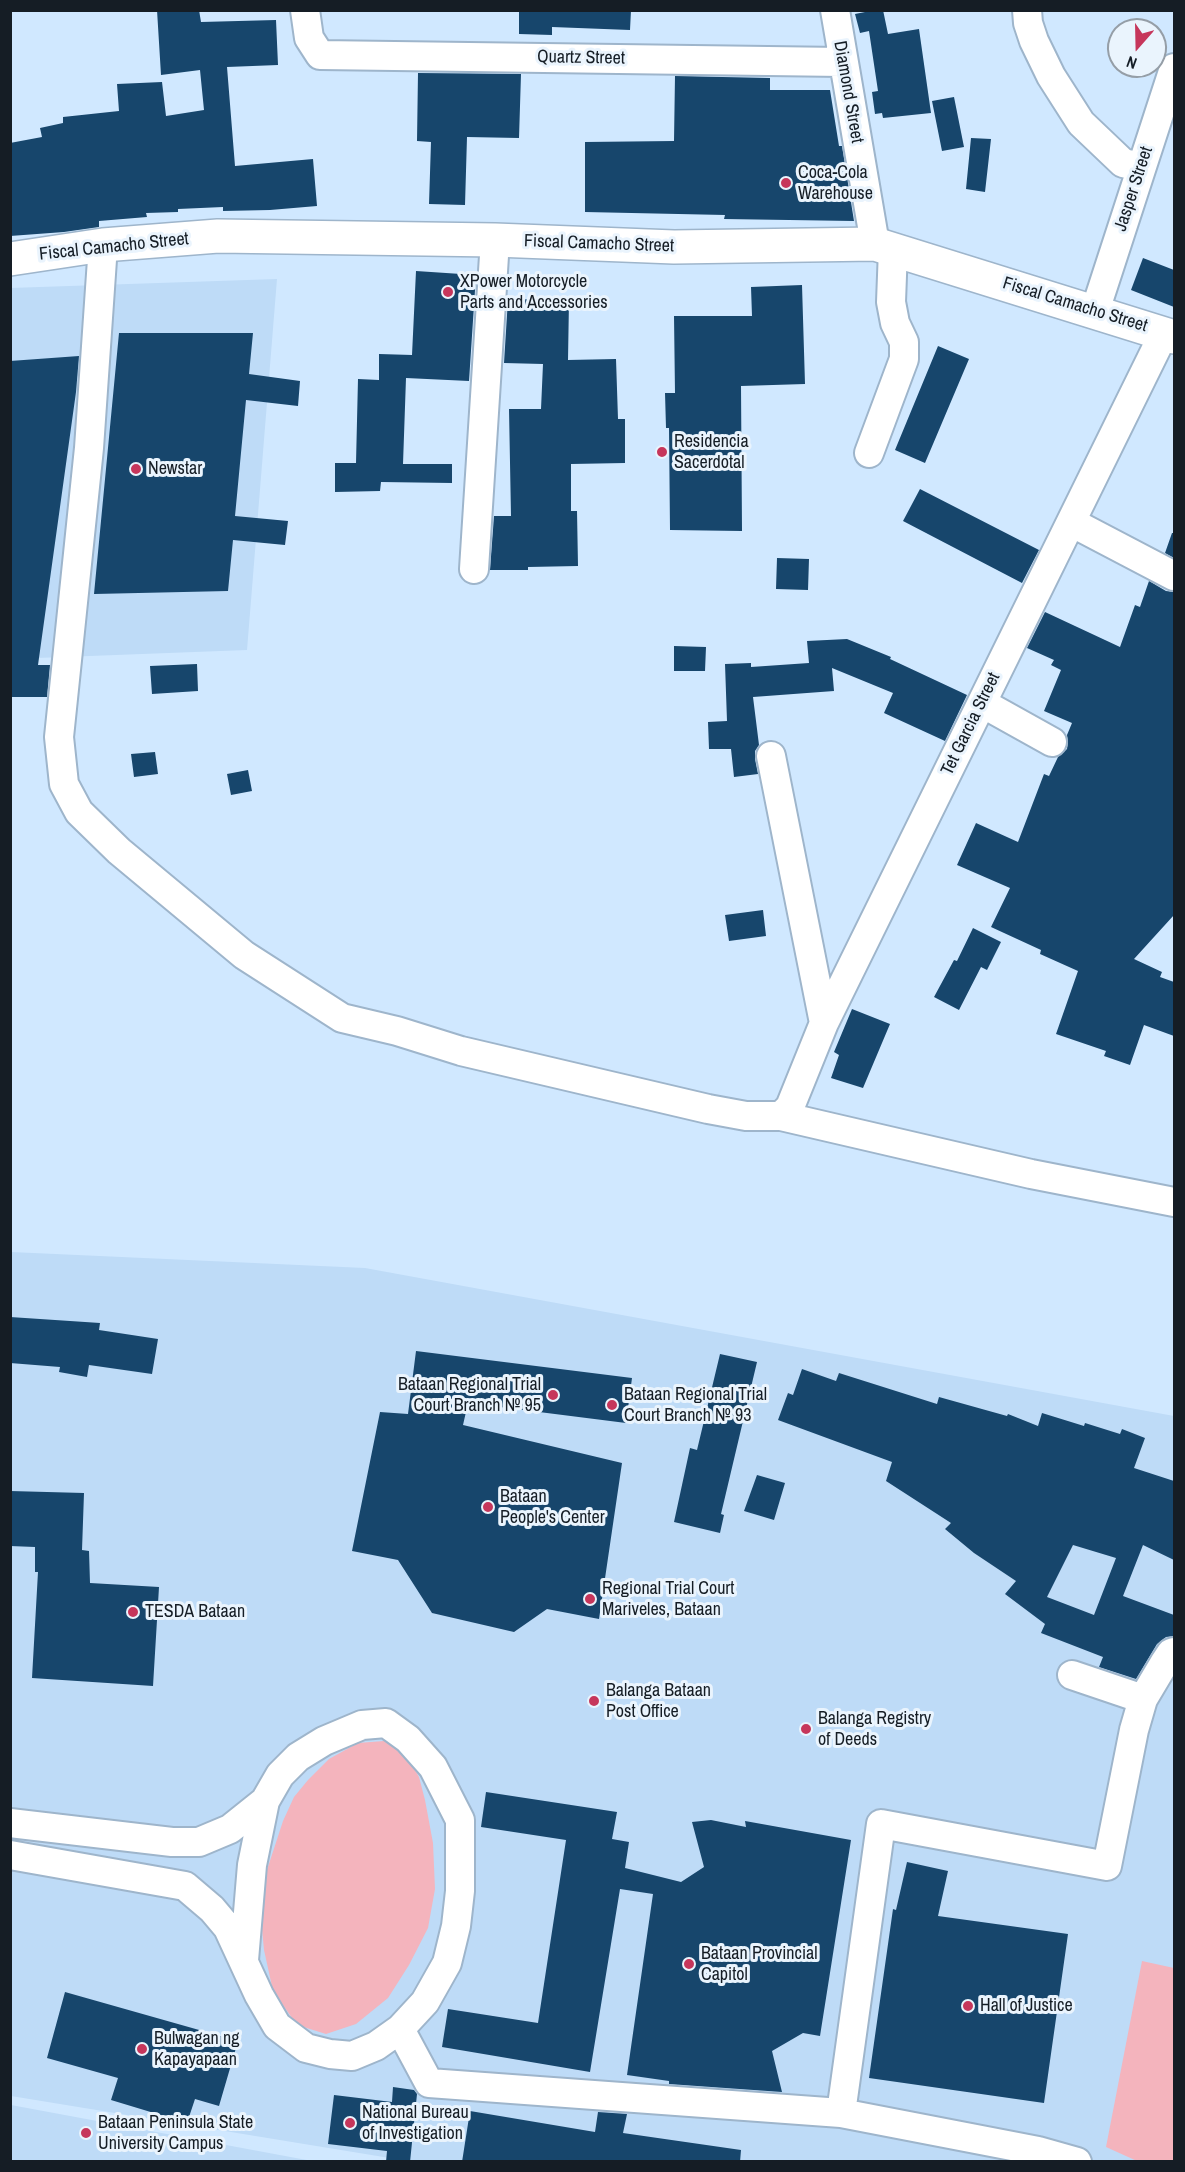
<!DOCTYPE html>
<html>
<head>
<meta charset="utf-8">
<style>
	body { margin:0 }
	#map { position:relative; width:1185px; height:2172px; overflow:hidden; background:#d0e8ff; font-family:"Archivo Narrow",sans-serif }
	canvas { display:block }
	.frame { position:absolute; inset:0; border:12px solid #151d25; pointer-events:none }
	.north { position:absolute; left:1107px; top:18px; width:60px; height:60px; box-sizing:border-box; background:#eaf4fd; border:2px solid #959ea7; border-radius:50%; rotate:200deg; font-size:16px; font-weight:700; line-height:24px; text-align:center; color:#151d25 }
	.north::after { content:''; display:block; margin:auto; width:21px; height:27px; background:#c6365b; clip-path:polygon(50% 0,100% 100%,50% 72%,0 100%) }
</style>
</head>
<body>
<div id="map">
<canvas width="1185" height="2172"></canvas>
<div class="frame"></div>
<div class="north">N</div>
</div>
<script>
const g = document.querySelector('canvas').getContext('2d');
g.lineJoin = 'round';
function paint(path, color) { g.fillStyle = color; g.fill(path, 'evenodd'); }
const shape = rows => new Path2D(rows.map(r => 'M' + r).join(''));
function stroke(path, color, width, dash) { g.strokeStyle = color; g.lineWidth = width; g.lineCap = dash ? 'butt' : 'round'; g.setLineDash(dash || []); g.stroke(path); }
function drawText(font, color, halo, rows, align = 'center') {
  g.font = font + ' "Archivo Narrow",sans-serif'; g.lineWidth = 6; g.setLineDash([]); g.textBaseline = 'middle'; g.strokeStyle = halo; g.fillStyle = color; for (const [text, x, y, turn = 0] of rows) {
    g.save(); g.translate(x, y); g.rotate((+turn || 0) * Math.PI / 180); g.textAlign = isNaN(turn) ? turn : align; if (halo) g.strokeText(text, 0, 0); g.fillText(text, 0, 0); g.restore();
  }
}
paint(shape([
	[277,279,247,650,11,659,10,288],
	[11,1252,365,1268,1174,1416,1174,2161,408,2161,11,2096],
	[10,2105,11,2105,312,2161,11,2161]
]), '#bedbf7');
paint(shape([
	[384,1741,407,1756,419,1777,425,1800,433,1843,435,1889,428,1928,409,1965,388,1998,356,2024,326,2034,297,2025,273,1991,264,1950,261,1919,266,1873,283,1821,294,1797,308,1780,329,1759,358,1743],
	[1142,1961,1174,1968,1174,2161,1137,2161,1106,2147]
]), '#f4b4bd');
paint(shape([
	[157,10,199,10,201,22,276,20,278,65,227,67,235,166,313,159,317,206,270,210,223,211,223,207,178,209,178,212,146,213,147,217,99,221,99,227,64,232,10,236,10,143,42,137,40,128,63,123,63,117,119,111,117,84,162,82,166,116,204,110,200,70,161,75],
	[519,10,631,10,630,30,552,27,552,35,519,34],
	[865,10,883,10,888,34,919,29,931,113,883,118,882,113,875,114,872,92,878,91,869,31,860,33,855,14,865,12],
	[418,73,521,74,519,138,467,137,465,205,429,204,431,142,417,141],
	[675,76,770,78,770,90,830,90,839,146,842,146,854,221,724,219,725,215,585,212,585,142,674,141],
	[954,97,964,147,942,151,932,101],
	[971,138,991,139,985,192,966,189],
	[1143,258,1174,270,1174,307,1131,290],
	[416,271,476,275,469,381,406,378,403,464,452,464,452,483,381,482,380,491,335,492,335,463,356,463,358,379,379,380,379,354,412,355],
	[802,285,805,384,741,386,742,531,670,530,669,428,666,428,665,393,675,393,674,316,752,316,751,287],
	[508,299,569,300,568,360,616,359,618,419,625,419,625,463,571,464,571,511,577,511,578,566,528,567,528,570,490,570,494,516,511,516,509,409,541,409,543,364,504,363],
	[119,333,253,333,249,374,300,381,298,406,246,400,235,516,288,521,285,545,233,540,228,591,94,594],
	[938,346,969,359,925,463,895,450],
	[79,356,76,392,38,665,50,665,47,697,10,697,10,361],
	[920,489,1039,550,1022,583,903,521],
	[1172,533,1174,533,1174,558,1165,553],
	[777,558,809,559,808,590,776,589],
	[1149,581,1166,591,1174,592,1174,915,1134,959,1162,972,1160,977,1174,982,1174,1036,1144,1025,1130,1065,1104,1056,1106,1051,1056,1034,1078,971,1040,954,1041,950,991,927,1010,888,957,865,976,823,1018,842,1044,774,1049,776,1058,757,1067,749,1068,742,1067,735,1072,723,1044,711,1061,670,1051,665,1054,660,1027,648,1045,612,1120,647,1135,605,1140,607],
	[847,639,891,657,890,659,967,695,945,741,884,713,893,693,832,668,834,691,753,697,759,745,755,751,755,759,758,774,734,777,731,749,709,749,708,722,727,721,725,664,751,663,751,667,809,663,807,641],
	[674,646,706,647,705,671,674,671],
	[197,664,198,691,152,694,150,666],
	[155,752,158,774,134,777,131,754],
	[248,770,252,791,231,795,227,774],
	[763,910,766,936,729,941,725,915],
	[973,928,1001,942,987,970,981,967,959,1010,934,997,954,960,957,961],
	[852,1009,890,1024,863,1088,831,1078,839,1055,834,1052],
	[10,1317,100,1323,99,1330,158,1339,152,1374,89,1365,87,1377,59,1372,60,1367,10,1363],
	[416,1351,632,1378,626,1423,468,1403,463,1425,622,1463,599,1619,547,1609,514,1632,432,1613,398,1560,352,1551,380,1412,408,1414],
	[720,1354,757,1362,721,1514,724,1515,720,1533,674,1522,690,1448,697,1450],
	[802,1369,836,1381,839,1373,937,1404,939,1397,1007,1416,1008,1414,1038,1426,1042,1413,1084,1426,1085,1423,1120,1434,1122,1429,1145,1438,1134,1468,1174,1481,1174,1560,1143,1545,1123,1596,1174,1615,1174,1636,1166,1637,1157,1644,1136,1679,1099,1667,1103,1657,1041,1633,1045,1624,1005,1594,1016,1581,974,1553,945,1529,951,1523,886,1481,892,1462,778,1420,788,1393,793,1395],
	[1073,1545,1116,1558,1094,1615,1047,1597],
	[757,1475,785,1483,774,1520,744,1511],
	[10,1491,84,1493,82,1550,89,1551,90,1583,159,1587,153,1686,32,1678,38,1572,35,1572,35,1547,10,1546],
	[486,1792,617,1812,612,1839,629,1842,625,1868,681,1882,704,1867,692,1822,711,1820,746,1827,745,1821,851,1840,820,2036,803,2033,772,2051,782,2092,669,2084,669,2081,627,2075,653,1894,620,1889,590,2072,442,2047,448,2009,538,2023,566,1840,481,1827],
	[907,1862,948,1871,938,1916,1068,1934,1044,2103,869,2078,893,1909,896,1910],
	[65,1992,238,2041,219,2106,195,2099,187,2123,111,2100,118,2078,47,2058],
	[393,2087,414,2090,417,2094,410,2162,386,2162,387,2151,328,2144,334,2095,392,2102],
	[470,2111,595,2132,598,2112,627,2114,623,2133,741,2150,740,2162,462,2162]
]), '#17466c');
const street = shape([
	[305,10,309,38,320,55,842,62],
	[835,10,875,244],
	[1027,10,1028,23,1034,41,1051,76,1081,123,1123,163,1141,167],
	[103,245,89,448,59,737,64,784,79,812,119,851,244,955,342,1018,397,1031,461,1051,708,1109,746,1116,781,1116,1031,1174,1174,1202],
	[1095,311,1174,68],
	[869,453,904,359,904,342,895,323,891,302,893,249],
	[1071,522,1174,576],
	[474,569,495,240],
	[982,703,1052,742],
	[771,756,824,1023],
	[781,1116,790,1107,824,1023,1164,333],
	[1072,1675,1143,1699],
	[10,1823,172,1842,199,1842,230,1829,265,1801],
	[10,1855,185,1886,212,1909,228,1928,259,1995,277,2026,306,2048,330,2054,352,2056,376,2046,400,2029,425,2002,447,1963,456,1926,460,1891,460,1820,433,1767,408,1739,386,1723,362,1725,324,1741,298,1757,280,1775,265,1801,252,1865,244,1960],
	[400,2029,429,2083,841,2113,1038,2151,1077,2162],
	[841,2113,881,1824,1107,1866,1134,1730,1143,1699,1165,1662,1171,1653,1174,1652]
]);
const secondary = shape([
	[10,259,103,245,218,236,495,240,674,247,875,244,1174,337]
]);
stroke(street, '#9eb5cb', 32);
stroke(secondary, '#9eb5cb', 36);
stroke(street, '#fff', 28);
stroke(secondary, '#fff', 33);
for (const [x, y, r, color] of [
	[786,183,6,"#c6365b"],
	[448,292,6,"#c6365b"],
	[662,452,6,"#c6365b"],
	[136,469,6,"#c6365b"],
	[553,1395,6,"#c6365b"],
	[612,1405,6,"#c6365b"],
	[488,1507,6,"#c6365b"],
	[590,1599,6,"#c6365b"],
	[133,1612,6,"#c6365b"],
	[594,1701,6,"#c6365b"],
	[806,1729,6,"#c6365b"],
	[689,1964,6,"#c6365b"],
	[968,2006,6,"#c6365b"],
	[142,2049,6,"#c6365b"],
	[350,2123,6,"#c6365b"],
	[86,2133,6,"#c6365b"]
]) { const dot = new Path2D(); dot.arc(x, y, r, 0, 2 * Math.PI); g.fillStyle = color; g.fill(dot); stroke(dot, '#eaf4fd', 2); }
drawText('18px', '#151d25', '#eaf4fd', [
	["Quartz Street",581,58,1],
	["Diamond Street",848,92,80],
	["Jasper Street",1134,189,-72],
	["Fiscal Camacho Street",599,244,2],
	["Fiscal Camacho Street",114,247,-6],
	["Fiscal Camacho Street",1075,305,17],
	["Tet Garcia Street",971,724,-64]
]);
drawText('18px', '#151d25', '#eaf4fd', [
	["Coca-Cola",798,173],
	["Warehouse",798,194],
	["XPower Motorcycle",460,282],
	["Parts and Accessories",460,303],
	["Residencia",674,442],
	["Sacerdotal",674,463],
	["Newstar",148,469],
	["Bataan Regional Trial",541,1385,"right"],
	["Court Branch № 95",541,1406,"right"],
	["Bataan Regional Trial",624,1395],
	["Court Branch № 93",624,1416],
	["Bataan",500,1497],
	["People's Center",500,1518],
	["Regional Trial Court",602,1589],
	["Mariveles, Bataan",602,1610],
	["TESDA Bataan",145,1612],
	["Balanga Bataan",606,1691],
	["Post Office",606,1712],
	["Balanga Registry",818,1719],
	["of Deeds",818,1740],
	["Bataan Provincial",701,1954],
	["Capitol",701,1975],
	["Hall of Justice",980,2006],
	["Bulwagan ng",154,2039],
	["Kapayapaan",154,2060],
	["National Bureau",362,2113],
	["of Investigation",362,2134],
	["Bataan Peninsula State",98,2123],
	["University Campus",98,2144]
], 'left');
</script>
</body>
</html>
